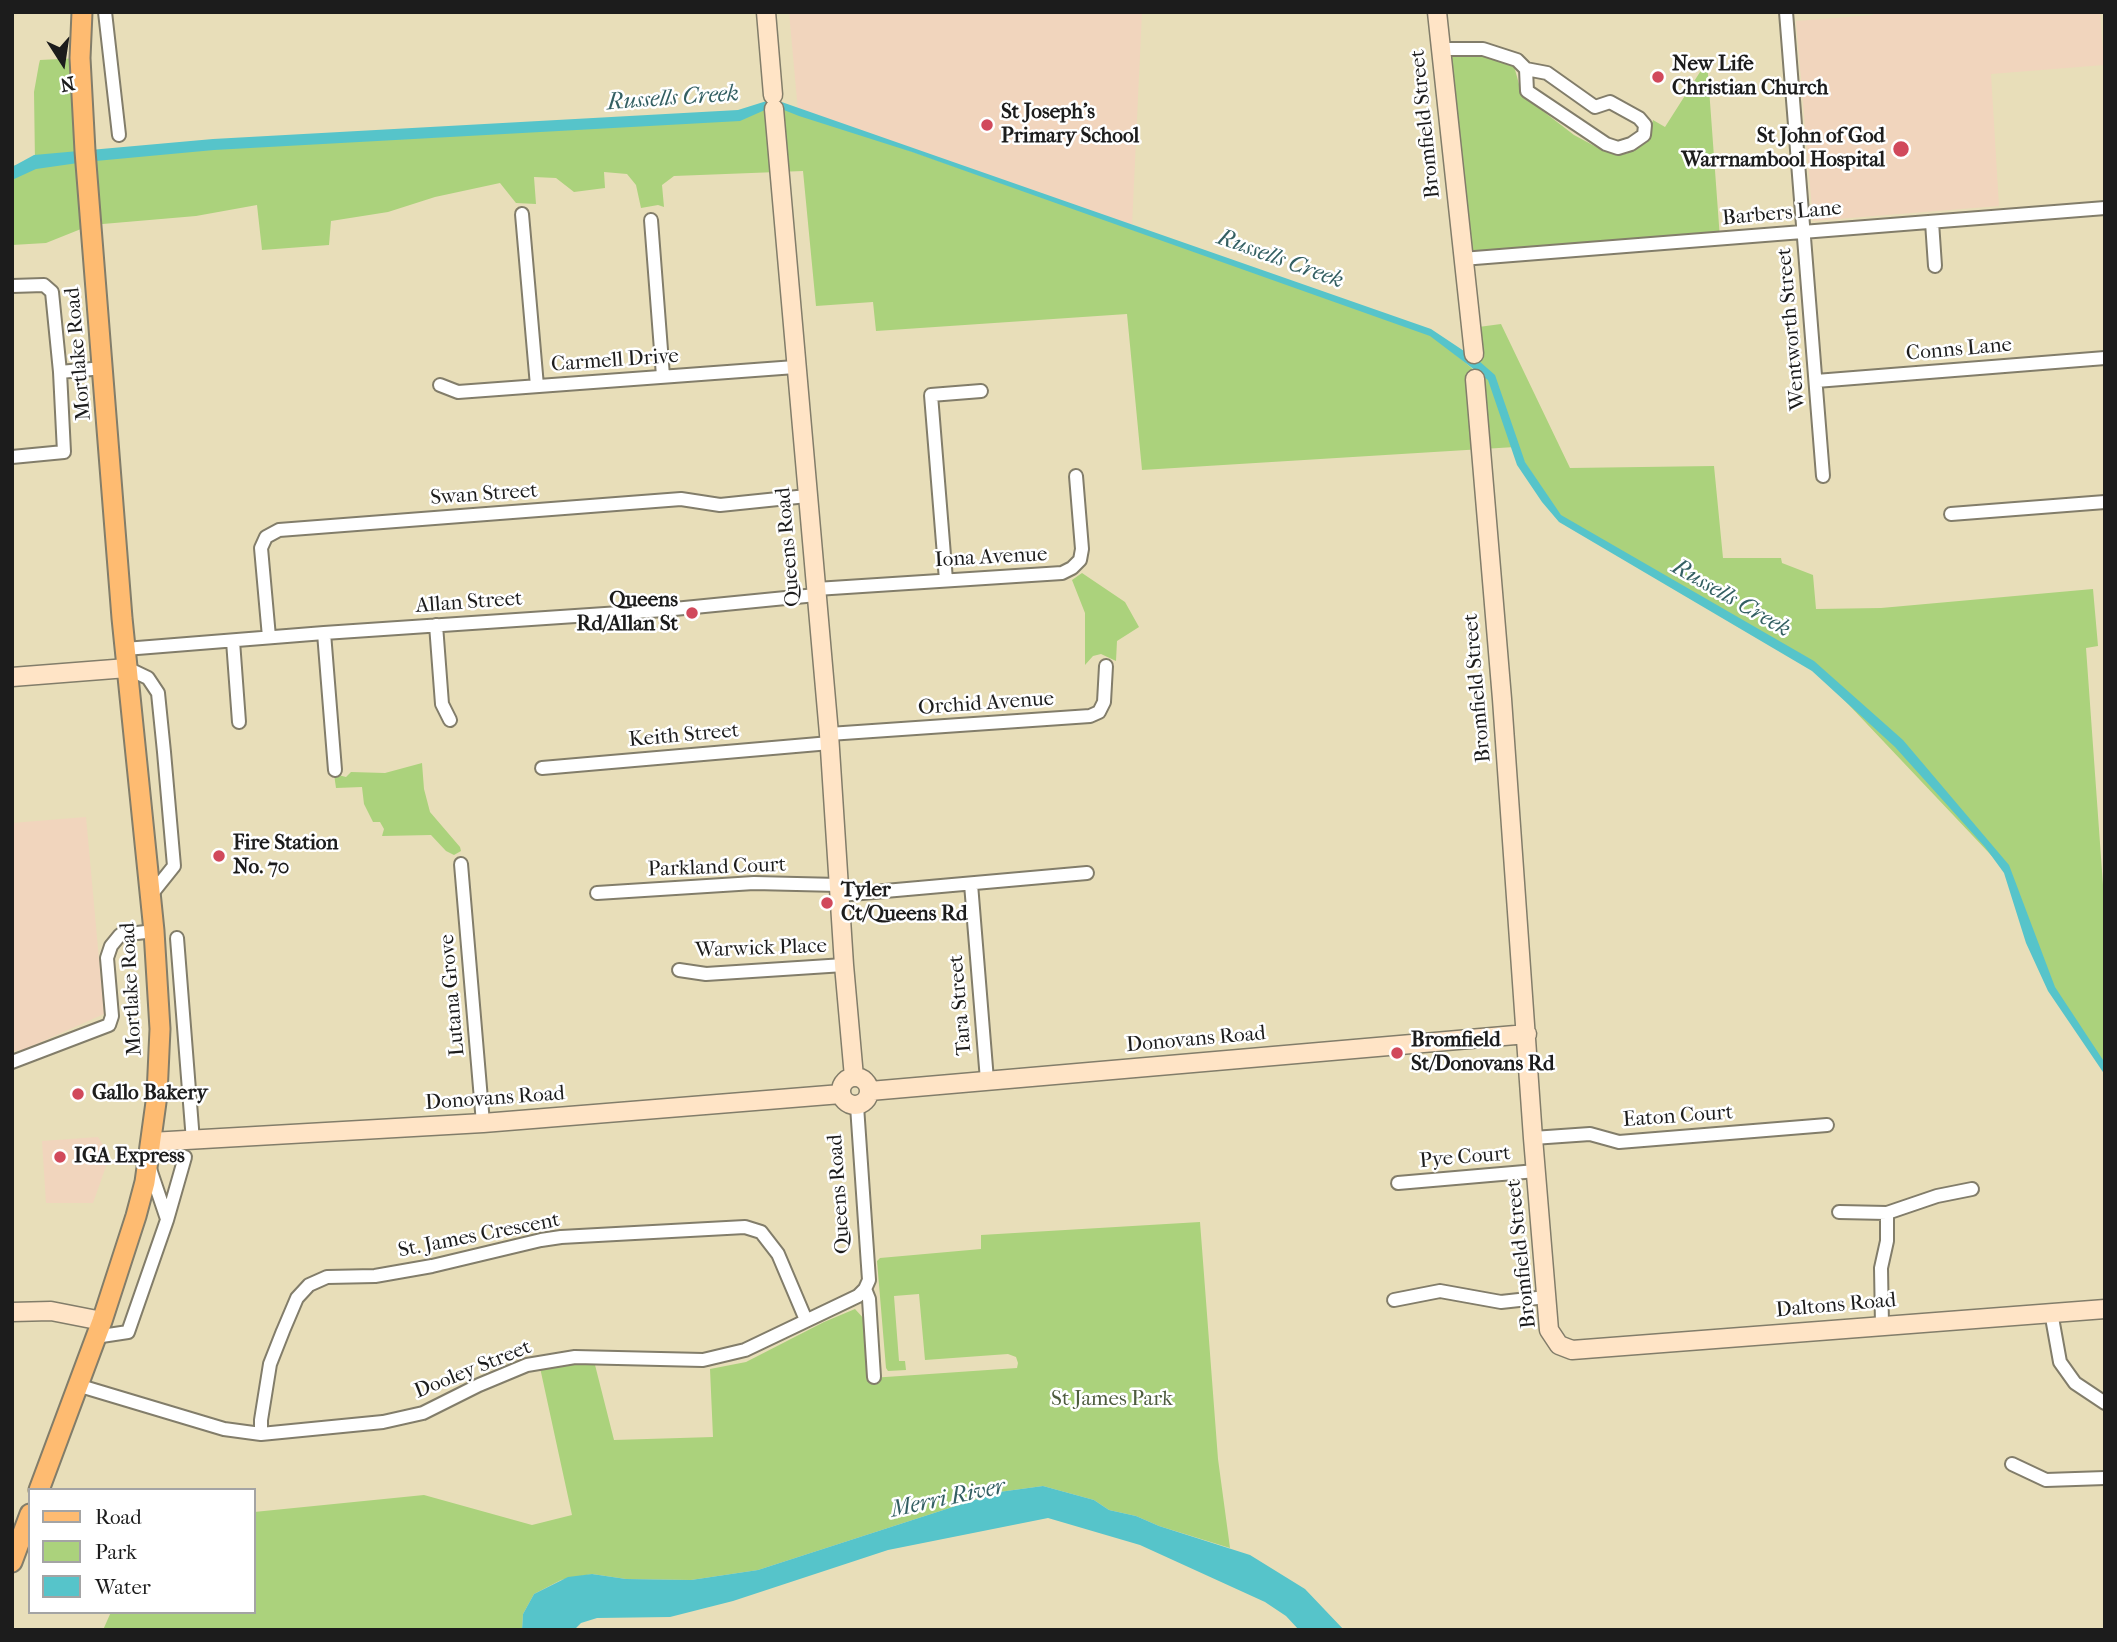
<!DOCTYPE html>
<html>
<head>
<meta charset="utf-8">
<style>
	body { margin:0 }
	#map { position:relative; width:2117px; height:1642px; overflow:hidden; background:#e8deb9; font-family:"IM FELL French Canon",serif }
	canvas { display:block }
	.frame { position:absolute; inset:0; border:14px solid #1c1c1c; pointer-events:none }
	.legend { position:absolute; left:28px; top:1488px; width:228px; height:126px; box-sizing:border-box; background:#fff; border:2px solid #a4a4a4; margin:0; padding:9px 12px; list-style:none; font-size:21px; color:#1c1c1c }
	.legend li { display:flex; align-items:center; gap:14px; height:35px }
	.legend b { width:35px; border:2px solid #a4a4a4 }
	.north { position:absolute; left:28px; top:28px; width:70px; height:70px; -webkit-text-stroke:5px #fff; paint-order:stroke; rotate:168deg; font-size:19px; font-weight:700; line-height:28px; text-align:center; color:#1c1c1c }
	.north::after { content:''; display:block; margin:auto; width:24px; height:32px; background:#1c1c1c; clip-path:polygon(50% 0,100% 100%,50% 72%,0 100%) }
</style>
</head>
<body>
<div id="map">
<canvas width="2117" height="1642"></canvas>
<div class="frame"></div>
<ul class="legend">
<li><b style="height:9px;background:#febb71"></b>Road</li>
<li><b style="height:19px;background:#abd27c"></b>Park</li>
<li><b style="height:19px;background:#56c4ca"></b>Water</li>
</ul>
<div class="north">N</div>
</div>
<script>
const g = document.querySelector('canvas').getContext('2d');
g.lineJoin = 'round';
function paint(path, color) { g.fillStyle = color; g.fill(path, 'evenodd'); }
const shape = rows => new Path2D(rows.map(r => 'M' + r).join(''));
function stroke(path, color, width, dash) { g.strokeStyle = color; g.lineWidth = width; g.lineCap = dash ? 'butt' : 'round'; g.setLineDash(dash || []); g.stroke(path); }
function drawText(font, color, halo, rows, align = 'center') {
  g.font = font + ' "IM FELL French Canon",serif'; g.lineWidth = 5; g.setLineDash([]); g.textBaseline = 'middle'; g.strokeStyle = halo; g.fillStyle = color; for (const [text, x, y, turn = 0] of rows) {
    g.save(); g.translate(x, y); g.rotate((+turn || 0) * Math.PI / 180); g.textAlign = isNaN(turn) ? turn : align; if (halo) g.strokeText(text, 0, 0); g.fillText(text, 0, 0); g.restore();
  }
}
paint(shape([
	[789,12,1142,12,1132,225,798,111],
	[1873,12,2100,12,2104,65,1991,74,1999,206,1813,221,1796,21,1873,15],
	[86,817,104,1014,23,1050,12,1051,12,823],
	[98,1137,110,1155,93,1203,46,1203,42,1141]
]), '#f1d5bd');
paint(shape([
	[1462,54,1491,54,1514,66,1522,95,1574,135,1602,150,1626,154,1647,142,1653,120,1665,127,1707,61,1720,239,1462,259,1442,57],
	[80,58,85,156,739,115,774,103,1431,334,1474,370,1471,328,1501,324,1570,468,1714,466,1723,558,1781,558,1782,563,1813,575,1816,609,1881,608,2093,589,2098,646,2086,648,2105,913,2105,1070,2050,990,2007,872,1814,668,1561,519,1515,447,1142,470,1127,314,876,331,873,302,816,306,803,171,674,176,662,185,664,207,658,205,641,208,636,185,627,174,604,172,605,188,574,192,556,178,534,177,536,204,516,203,500,183,435,197,388,212,331,221,329,245,262,250,257,205,196,216,91,225,46,243,12,245,12,166,35,162,34,92,39,64,40,60],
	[1082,573,1125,602,1139,627,1117,641,1116,661,1101,654,1093,656,1085,665,1085,613,1072,580],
	[422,763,424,789,430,812,460,847,461,851,454,855,446,851,431,835,382,836,384,829,380,822,373,822,364,804,362,787,336,788,334,774,346,777,351,772,385,773],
	[1200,1222,1218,1459,1230,1548,1159,1526,1136,1516,1109,1510,1094,1500,1043,1486,999,1492,758,1570,691,1580,626,1579,592,1574,561,1580,534,1594,523,1614,522,1630,103,1630,111,1612,254,1612,254,1512,424,1495,532,1525,572,1515,539,1363,593,1357,614,1440,713,1437,710,1369,746,1362,824,1322,855,1309,866,1321,871,1378,1017,1368,1018,1363,1016,1357,1008,1354,925,1360,919,1294,894,1296,899,1361,905,1361,906,1370,888,1371,886,1368,877,1261,880,1258,981,1249,981,1235]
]), '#abd27c');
paint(shape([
	[773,99,1431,329,1479,361,1495,375,1525,462,1561,515,1814,661,1903,740,2009,865,2055,987,2105,1063,2105,1075,2048,991,2026,943,2004,873,1985,847,1895,747,1812,671,1559,522,1542,502,1517,465,1488,380,1430,336,912,152,799,116,774,106,740,121,214,150,85,162,36,169,12,180,12,167,34,155,213,139,738,110],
	[1043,1486,1094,1500,1109,1510,1136,1516,1159,1526,1250,1555,1305,1589,1344,1630,1299,1630,1286,1616,1265,1602,1140,1545,1048,1518,888,1550,733,1601,670,1617,597,1618,581,1623,574,1630,522,1630,523,1614,534,1594,568,1577,592,1574,626,1579,691,1580,758,1570,999,1492]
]), '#56c4ca');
const street = shape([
	[105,12,119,135],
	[1786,12,1823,476],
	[1441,49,1483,49,1517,60,1526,69,1547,73,1595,107,1610,102,1639,118,1645,125,1644,135,1631,144,1618,148,1606,144,1527,91,1526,69],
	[522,214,537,386],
	[651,220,663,376],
	[1932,222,1935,266],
	[1462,259,2105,208],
	[12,286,44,285,52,292,60,372,64,452,12,457],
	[60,372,103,368],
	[1816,381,2105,358],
	[440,385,458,392,795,367],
	[1951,514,2105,502],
	[946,580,931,395,981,391],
	[816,589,1062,573,1072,568,1080,560,1082,549,1076,476],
	[436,625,442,704,450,720],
	[324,633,335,770],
	[269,637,261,548,266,537,279,530,681,499,720,505,807,496],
	[233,641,239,722],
	[125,649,324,633,664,610,816,595],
	[127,668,148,678,158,693,164,752,174,866,150,896],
	[829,734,1090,716,1099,712,1104,702,1106,666],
	[542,768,830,743],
	[461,864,483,1123],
	[971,884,987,1080],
	[597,893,754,883,839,885],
	[840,895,1087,873],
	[177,938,193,1141],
	[679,970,706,974,844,965],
	[12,1062,109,1025,112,1016,107,958,111,946,120,935,154,931],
	[1533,1138,1590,1134,1619,1142,1827,1125],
	[149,1166,167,1219],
	[1398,1183,1536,1171],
	[1839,1212,1887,1213,1937,1196,1972,1189],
	[865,1289,869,1299,874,1377],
	[1394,1300,1440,1291,1501,1302,1546,1297],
	[2051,1312,2060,1362,2075,1383,2105,1403],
	[1882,1325,1881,1268,1887,1241,1887,1213],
	[95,1337,128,1332,167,1220,185,1157],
	[77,1385,224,1429,261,1434,383,1422,423,1413,479,1385,527,1365,575,1357,703,1360,745,1350,858,1296,865,1289,869,1280,857,1106],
	[261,1434,261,1420,270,1364,283,1331,297,1298,309,1285,327,1277,375,1276,432,1266,541,1240,561,1237,745,1227,761,1232,778,1254,806,1320],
	[2012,1464,2046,1480,2105,1478]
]);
const secondary = shape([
	[766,12,773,95],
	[1437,12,1474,354],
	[774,109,829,734,844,965,854,1077],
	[1475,379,1502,699,1533,1138,1549,1330,1559,1345,1572,1350,2105,1309],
	[12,677,127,668],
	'841 1091a14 14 0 1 1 28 0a14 14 0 1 1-28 0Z',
	[870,1091,1527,1034],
	[151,1142,483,1123,841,1094],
	[12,1312,51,1311,102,1321]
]);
const primary = shape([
	[39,1490,102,1321,136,1216,145,1182,157,1095,160,1029,154,931,122,618,85,151,80,58,82,12],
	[12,1562,30,1514]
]);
stroke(street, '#827d6a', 16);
stroke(secondary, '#827d6a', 21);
stroke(primary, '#827d6a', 23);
stroke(street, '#fff', 12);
stroke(secondary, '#ffe4c6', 18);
stroke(primary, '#febb71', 19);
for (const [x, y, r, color] of [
	[1658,77,7,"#d1495b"],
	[987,125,7,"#d1495b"],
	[1901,149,9,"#d1495b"],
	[692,613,7,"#d1495b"],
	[219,856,7,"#d1495b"],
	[827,903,7,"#d1495b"],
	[1397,1053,7,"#d1495b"],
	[78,1094,7,"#d1495b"],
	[60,1157,7,"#d1495b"]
]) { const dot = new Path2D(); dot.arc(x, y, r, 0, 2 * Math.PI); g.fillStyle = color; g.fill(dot); stroke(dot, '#fff', 2.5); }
drawText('bold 21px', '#1c1c1c', '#fff', [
	["New Life",1672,65],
	["Christian Church",1672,89],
	["St Joseph's",1001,113],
	["Primary School",1001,137],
	["St John of God",1885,137,"right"],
	["Warrnambool Hospital",1885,161,"right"],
	["Queens",678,601,"right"],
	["Rd/Allan St",678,625,"right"],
	["Fire Station",233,844],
	["No. 70",233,868],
	["Tyler",841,891],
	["Ct/Queens Rd",841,915],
	["Bromfield",1411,1041],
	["St/Donovans Rd",1411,1065],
	["Gallo Bakery",92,1094],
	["IGA Express",74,1157]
], 'left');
drawText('21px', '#1c1c1c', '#fff', [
	["Bromfield Street",1426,124,-96],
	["Barbers Lane",1782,214,-5],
	["Wentworth Street",1792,329,-95],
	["Conns Lane",1959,350,-5],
	["Mortlake Road",79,354,-95],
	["Carmell Drive",615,361,-4],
	["Swan Street",484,495,-4],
	["Queens Road",789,547,-95],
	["Iona Avenue",991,558,-3],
	["Allan Street",469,603,-4],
	["Bromfield Street",1478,688,-95],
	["Orchid Avenue",986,704,-4],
	["Keith Street",684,736,-5],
	["Parkland Court",717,868,-2],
	["Warwick Place",761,949,-2],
	["Mortlake Road",132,989,-93],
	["Lutana Grove",453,995,-95],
	["Tara Street",961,1005,-95],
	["Donovans Road",1196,1040,-5],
	["Donovans Road",495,1099,-4],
	["Eaton Court",1678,1117,-4],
	["Pye Court",1465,1158,-5],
	["Queens Road",840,1194,-94],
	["St. James Crescent",479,1236,-11],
	["Bromfield Street",1522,1254,-96],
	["Daltons Road",1836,1306,-5],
	["Dooley Street",473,1370,-22]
]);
drawText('21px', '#4e5c3e', '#fff', [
	["St James Park",1112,1400]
]);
drawText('italic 23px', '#335f62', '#fff', [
	["Russells Creek",673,99,-4],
	["Russells Creek",1280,260,20],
	["Russells Creek",1731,599,30],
	["Merri River",948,1499,-12]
]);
</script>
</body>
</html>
